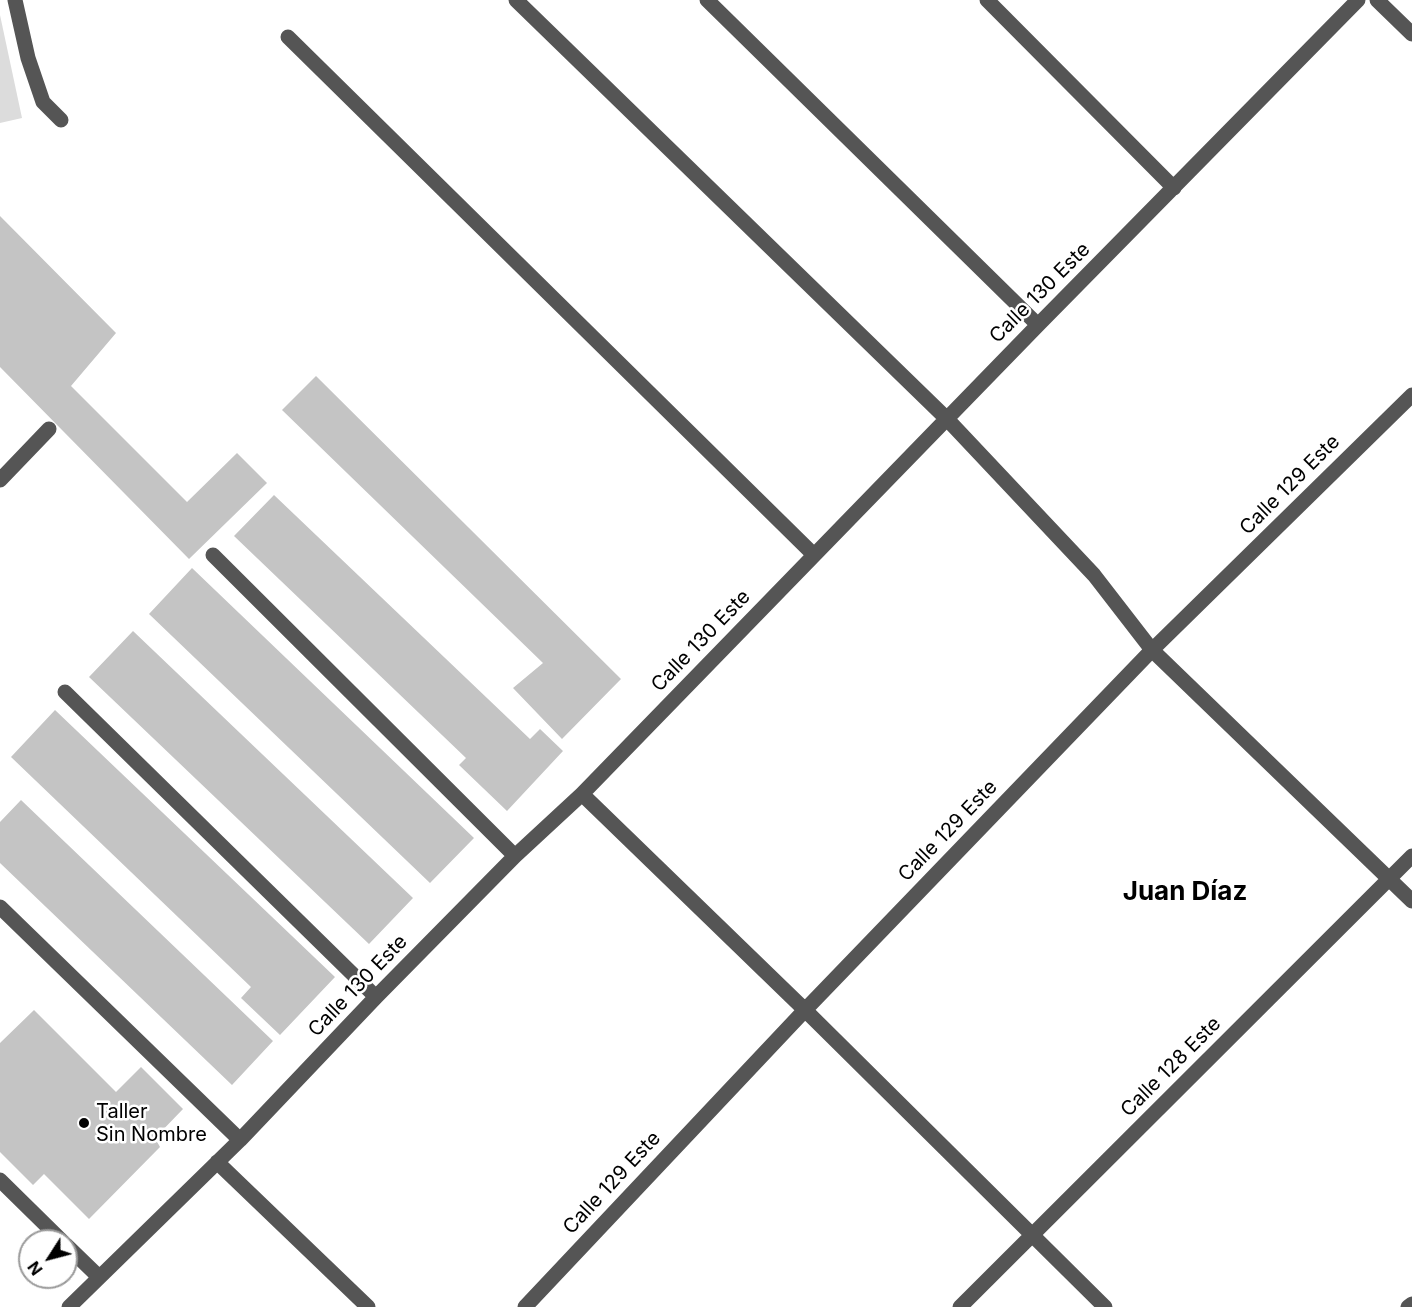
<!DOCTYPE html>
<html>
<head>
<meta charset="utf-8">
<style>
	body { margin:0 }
	#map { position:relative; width:1412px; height:1307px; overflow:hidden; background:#fff; font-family:Inter,sans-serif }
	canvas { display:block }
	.north { position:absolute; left:18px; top:1229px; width:60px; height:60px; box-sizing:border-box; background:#fff; border:2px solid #999; border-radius:50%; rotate:234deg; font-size:16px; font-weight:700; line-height:24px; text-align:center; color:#000 }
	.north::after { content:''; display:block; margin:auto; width:21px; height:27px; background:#000; clip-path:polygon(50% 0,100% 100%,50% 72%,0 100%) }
</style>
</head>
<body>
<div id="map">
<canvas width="1412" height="1307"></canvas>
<div class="north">N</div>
</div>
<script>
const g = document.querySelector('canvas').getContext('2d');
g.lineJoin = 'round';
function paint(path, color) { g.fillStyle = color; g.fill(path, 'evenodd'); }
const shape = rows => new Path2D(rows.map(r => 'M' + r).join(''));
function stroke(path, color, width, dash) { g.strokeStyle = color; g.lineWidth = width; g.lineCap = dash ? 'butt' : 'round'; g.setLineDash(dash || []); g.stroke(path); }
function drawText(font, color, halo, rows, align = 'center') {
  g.font = font + ' Inter,sans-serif'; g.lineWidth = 5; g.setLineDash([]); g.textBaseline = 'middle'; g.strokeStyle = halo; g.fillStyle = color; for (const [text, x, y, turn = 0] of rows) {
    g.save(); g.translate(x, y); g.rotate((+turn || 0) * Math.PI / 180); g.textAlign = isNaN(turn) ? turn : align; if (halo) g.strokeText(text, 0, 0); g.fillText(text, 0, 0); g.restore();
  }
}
paint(shape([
	[0,15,22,118,0,123]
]), '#dcdcdc');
paint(shape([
	[0,216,116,333,71,386,187,502,237,453,267,483,189,559,0,367],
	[316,376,621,679,562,739,513,688,543,663,282,410],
	[274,495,530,739,540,729,563,751,507,811,459,765,466,758,234,536],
	[192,568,474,838,430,883,149,614],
	[133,631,413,898,369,944,89,677],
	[55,710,335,977,280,1035,241,998,251,987,11,757],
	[21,800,273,1041,232,1085,0,863,0,822],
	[34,1010,116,1092,141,1067,183,1109,155,1138,160,1147,89,1219,44,1174,33,1185,0,1152,0,1043]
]), '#c4c4c4');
stroke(shape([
	[15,0,28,58,43,102,61,120],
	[516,0,947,419,1094,575,1152,650,1412,901],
	[707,0,1038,325],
	[987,0,1174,188],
	[1377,0,1412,34],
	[288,37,814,555],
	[0,480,49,429],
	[213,555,515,856],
	[65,692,376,997],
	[582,794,805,1010,1105,1307],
	[0,907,240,1140],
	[217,1162,368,1307],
	[0,1180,62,1241],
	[66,1245,99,1277],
	[69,1307,240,1140,376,997,515,856,582,794,1038,325,1358,0],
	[525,1307,805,1010,1152,650,1412,395],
	[960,1307,1412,856],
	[1408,1307,1412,1304]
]), '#555', 15);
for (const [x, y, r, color] of [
	[84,1123,6,"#000"]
]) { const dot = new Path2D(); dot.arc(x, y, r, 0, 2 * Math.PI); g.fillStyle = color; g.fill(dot); stroke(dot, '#fff', 2); }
drawText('20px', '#000', '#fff', [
	["Calle 130 Este",1040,293,-45],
	["Calle 129 Este",1290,485,-45],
	["Calle 130 Este",701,641,-46],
	["Calle 129 Este",948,831,-46],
	["Calle 130 Este",358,986,-46],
	["Calle 128 Este",1171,1067,-45],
	["Calle 129 Este",612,1183,-47]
]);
drawText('20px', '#000', '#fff', [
	["Taller",96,1112],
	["Sin Nombre",96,1135]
], 'left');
drawText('bold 26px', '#000', '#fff', [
	["Juan Díaz",1185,892]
]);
</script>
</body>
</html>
